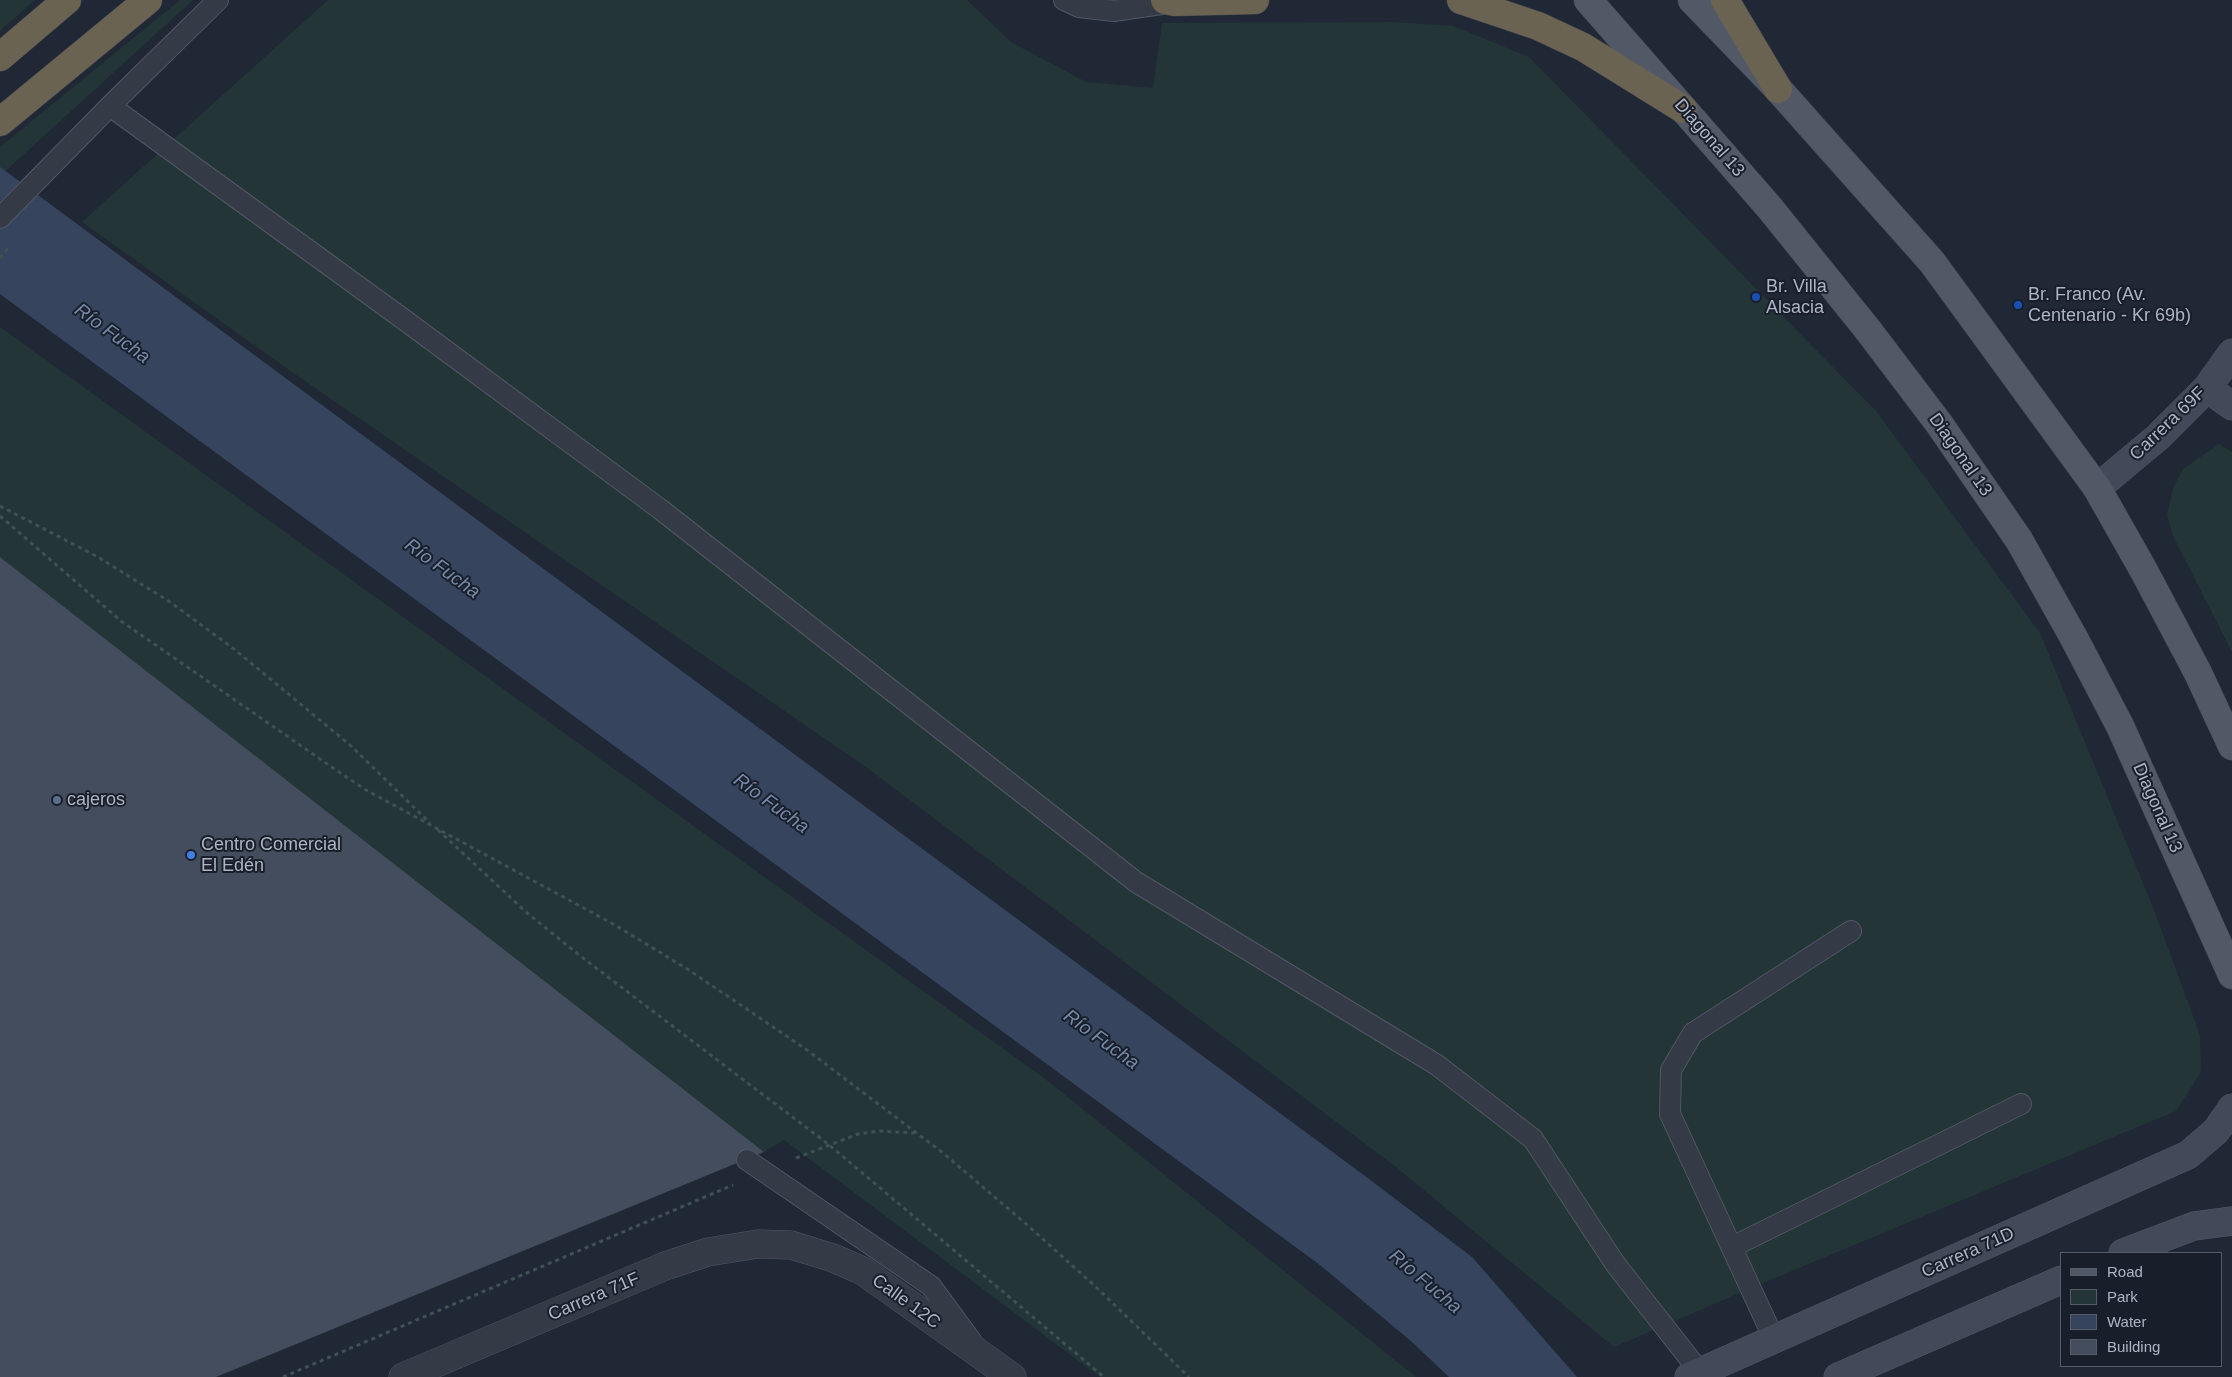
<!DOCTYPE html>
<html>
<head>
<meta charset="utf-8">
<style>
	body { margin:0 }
	#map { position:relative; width:2232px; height:1377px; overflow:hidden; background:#202835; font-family:Helvetica,sans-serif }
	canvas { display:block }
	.legend { position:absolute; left:2060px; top:1252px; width:162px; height:115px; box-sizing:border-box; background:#191f2a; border:1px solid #555b67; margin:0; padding:6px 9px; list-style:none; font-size:15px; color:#aeb4c3 }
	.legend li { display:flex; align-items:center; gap:10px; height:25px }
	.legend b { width:25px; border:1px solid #555b67 }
</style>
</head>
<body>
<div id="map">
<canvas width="2232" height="1377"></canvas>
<ul class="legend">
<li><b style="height:6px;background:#515966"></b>Road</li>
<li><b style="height:14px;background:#233537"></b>Park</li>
<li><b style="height:14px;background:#36445d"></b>Water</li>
<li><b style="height:14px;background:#434d5d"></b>Building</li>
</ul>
</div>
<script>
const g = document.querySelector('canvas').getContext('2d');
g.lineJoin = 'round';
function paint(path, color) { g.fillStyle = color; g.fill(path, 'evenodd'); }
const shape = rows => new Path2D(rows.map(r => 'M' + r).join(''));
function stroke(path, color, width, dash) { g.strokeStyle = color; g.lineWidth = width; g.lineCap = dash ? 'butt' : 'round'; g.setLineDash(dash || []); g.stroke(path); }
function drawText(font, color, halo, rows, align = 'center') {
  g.font = font + ' Helvetica,sans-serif'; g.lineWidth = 4; g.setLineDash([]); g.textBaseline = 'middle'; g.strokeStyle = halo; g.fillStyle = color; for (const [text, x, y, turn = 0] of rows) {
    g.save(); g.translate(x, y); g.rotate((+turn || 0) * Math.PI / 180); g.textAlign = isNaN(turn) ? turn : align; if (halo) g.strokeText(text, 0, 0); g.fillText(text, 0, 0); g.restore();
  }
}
paint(shape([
	[0,0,35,0,0,31],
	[180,0,193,0,0,176,0,147],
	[328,0,967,0,1011,42,1086,82,1153,88,1162,23,1393,22,1453,26,1529,57,1876,411,2040,633,2154,910,2200,1035,2201,1072,2176,1111,1763,1283,1614,1347,1396,1167,866,767,289,370,82,222],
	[0,327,1044,1078,1416,1377,1100,1377,784,1140,764,1152,0,557],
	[2219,444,2232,452,2232,652,2173,536,2167,515,2173,488,2183,469]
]), '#233537');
paint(shape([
	[0,167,1365,1176,1472,1257,1577,1377,1449,1377,1412,1342,1320,1265,0,294]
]), '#36445d');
paint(shape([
	[0,557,764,1152,216,1377,0,1377]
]), '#434d5d');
const lane = shape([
	[1064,0,1079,7,1114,11,1175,2],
	[110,106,399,316,660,509,1136,882,1437,1065,1533,1139,1616,1265,1700,1372],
	[0,218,110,106,218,0],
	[747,1160,931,1286,972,1342],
	[1732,1247,2021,1104],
	[1774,1339,1670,1114,1671,1070,1693,1033,1851,931]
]);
const street = shape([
	[403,1377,665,1266,708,1252,758,1244,791,1245,833,1258,863,1271,1012,1377]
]);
const secondary = shape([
	[2207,388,2232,406],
	[2097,488,2158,437,2207,388,2232,353],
	[2123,1253,2194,1226,2232,1221],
	[1689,1377,2188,1155,2216,1131,2232,1108],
	[1838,1377,2061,1280]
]);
const primary = shape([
	[1588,0,1769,207,1868,330,1940,425,2019,540,2074,638,2120,726,2232,975],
	[1692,0,1778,89,1932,262,2097,488,2144,571,2198,673,2232,746]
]);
const highway = shape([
	[1165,0,1175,2,1255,0],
	[1461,0,1538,26,1583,47,1683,109],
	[1725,0,1778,89],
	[0,57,67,0],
	[0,122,148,0]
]);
stroke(lane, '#515764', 22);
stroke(street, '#515764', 29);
stroke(secondary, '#515764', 29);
stroke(primary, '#3d434f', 29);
stroke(highway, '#3e4450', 29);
stroke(shape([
	[0,258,11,245],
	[0,506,98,557,170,602,234,649,350,745,430,823],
	[0,516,121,621,333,768,366,790,615,925,689,970,807,1050,943,1153,1025,1223,1096,1287,1189,1377],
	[438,830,526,912,579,955,828,1144,1104,1377],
	[796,1158,858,1134,879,1131,915,1133],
	[283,1377,733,1185]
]), '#405054', 3, [4, 4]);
stroke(lane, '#343a46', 20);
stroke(street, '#343a46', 28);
stroke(secondary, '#424959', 28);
stroke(primary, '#515966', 28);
stroke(highway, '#6b6351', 28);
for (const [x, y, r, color] of [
	[1756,297,5,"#1a4fb4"],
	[2018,305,5,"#1a4fb4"],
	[57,800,5,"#5c6f8a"],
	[191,855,5,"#3f7fe0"]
]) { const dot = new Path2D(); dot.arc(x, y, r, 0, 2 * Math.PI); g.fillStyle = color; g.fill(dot); stroke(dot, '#191f2a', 2); }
drawText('18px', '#aeb4c3', '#191f2a', [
	["Diagonal 13",1709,138,49],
	["Carrera 69F",2168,424,-44],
	["Diagonal 13",1960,455,55],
	["Diagonal 13",2157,808,66],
	["Carrera 71D",1968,1253,-24],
	["Carrera 71F",594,1297,-23],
	["Calle 12C",906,1302,36]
]);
drawText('18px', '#aeb4c3', '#191f2a', [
	["Br. Villa",1766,287],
	["Alsacia",1766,308],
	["Br. Franco (Av.",2028,295],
	["Centenario - Kr 69b)",2028,316],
	["cajeros",67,800],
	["Centro Comercial",201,845],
	["El Edén",201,866]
], 'left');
drawText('italic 19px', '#7789aa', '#191f2a', [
	["Río Fucha",112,334,36],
	["Río Fucha",442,569,36],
	["Río Fucha",771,804,36],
	["Río Fucha",1101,1040,36],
	["Río Fucha",1425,1282,40]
]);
</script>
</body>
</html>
